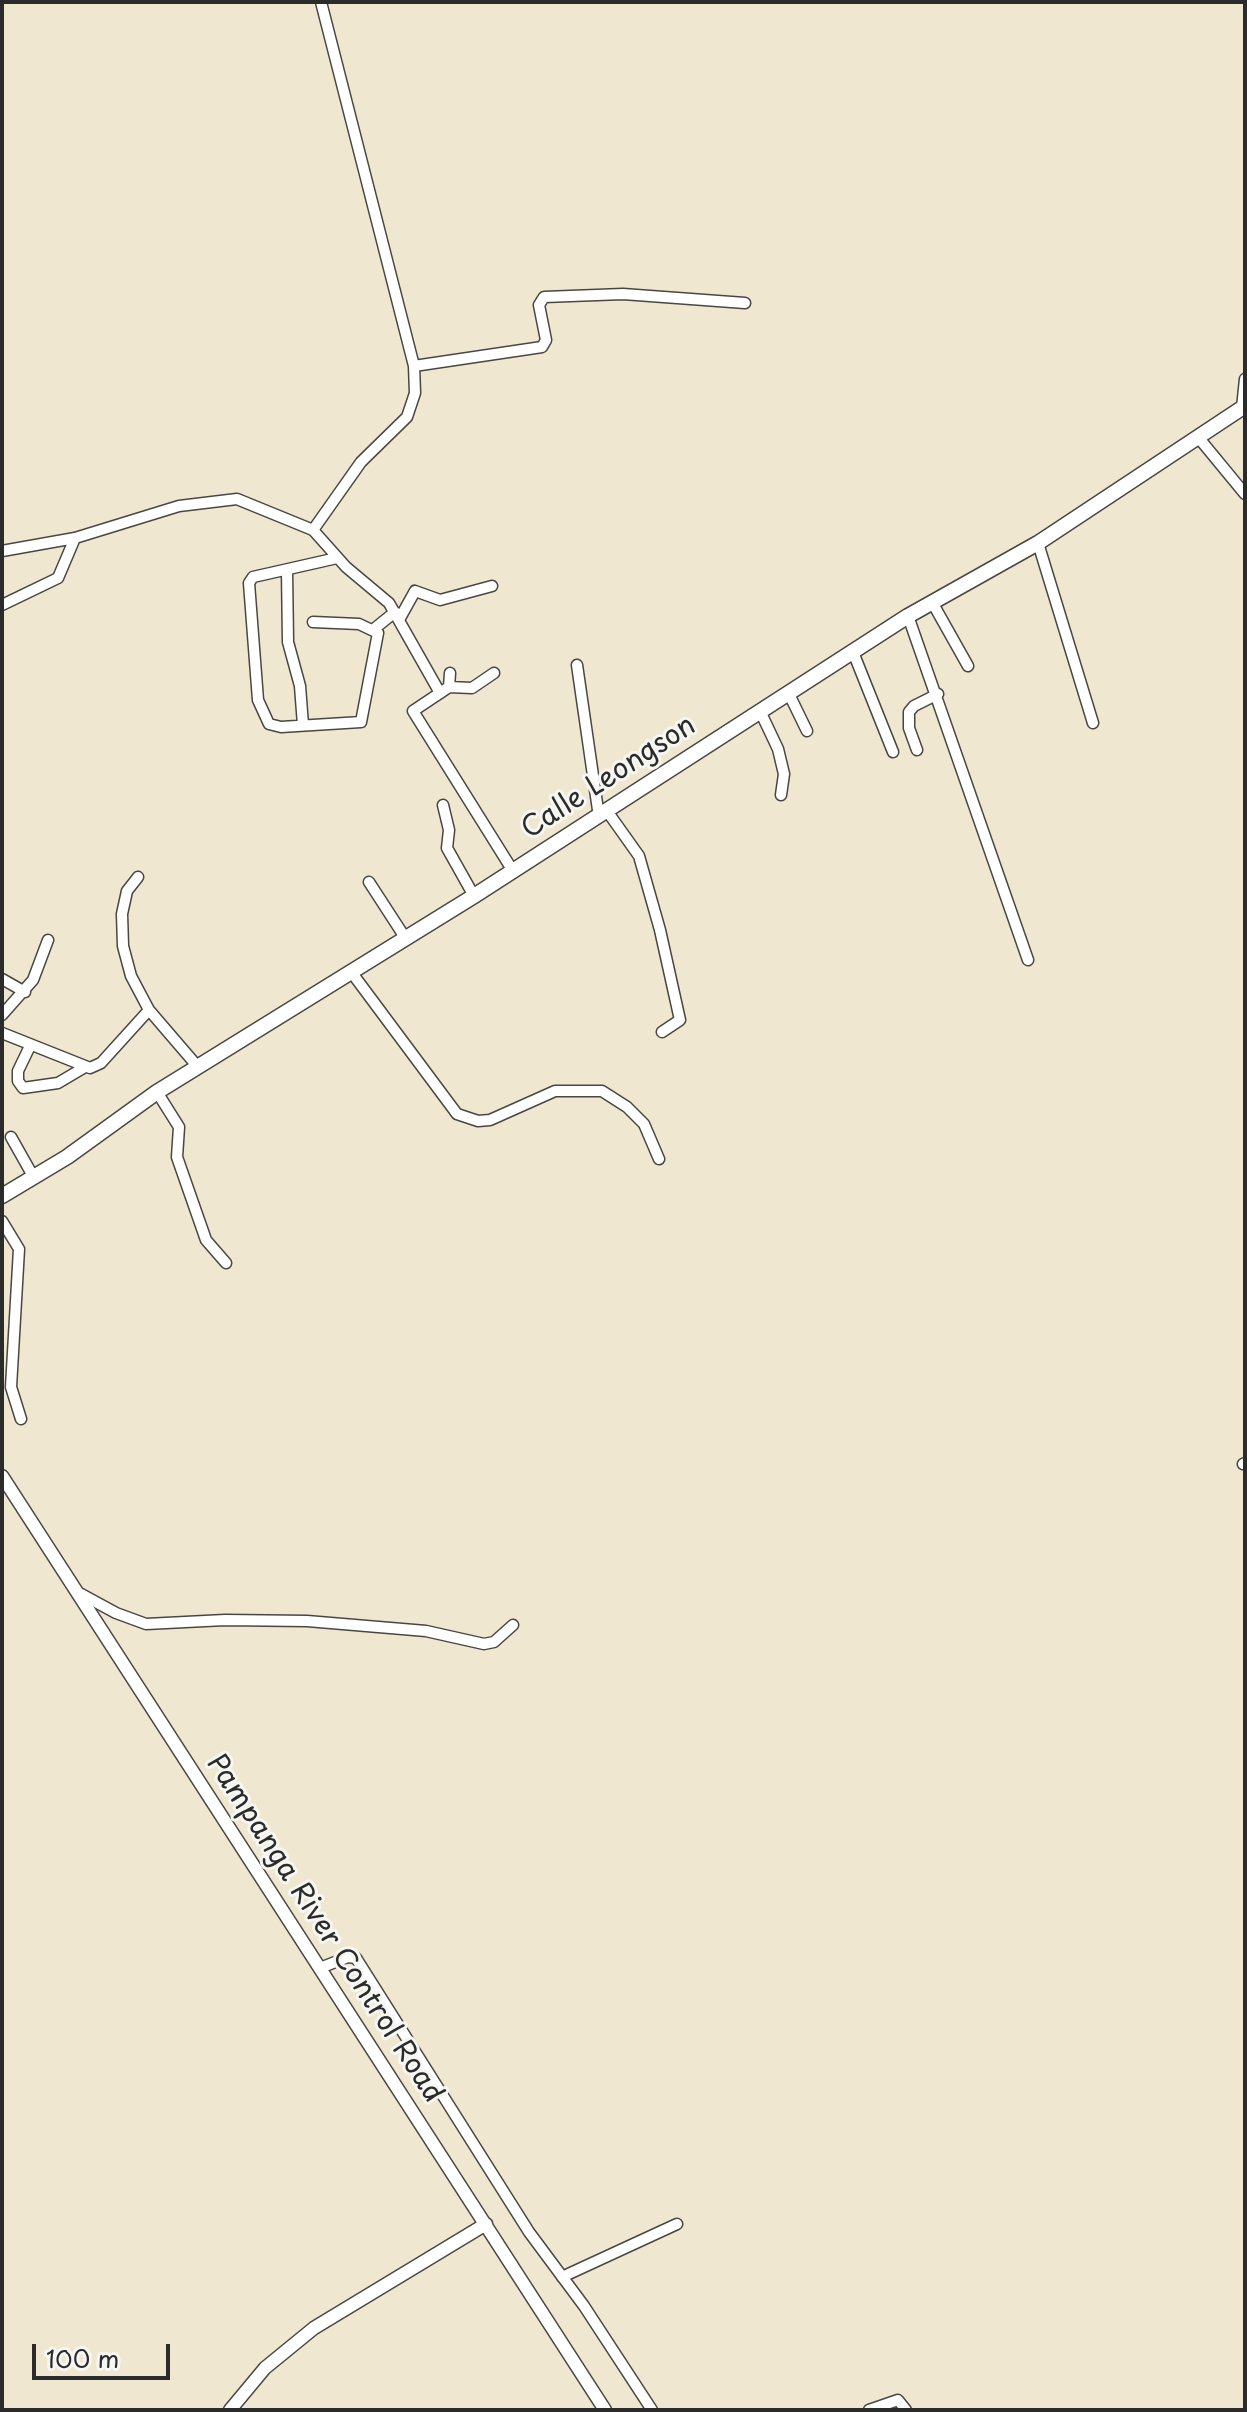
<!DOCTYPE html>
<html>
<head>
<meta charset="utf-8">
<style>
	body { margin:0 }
	#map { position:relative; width:1247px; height:2412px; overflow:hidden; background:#efe7cf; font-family:"Playpen Sans",sans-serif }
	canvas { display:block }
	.frame { position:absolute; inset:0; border:4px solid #2b2b2b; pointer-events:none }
	.scale { position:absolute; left:32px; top:2344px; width:138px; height:36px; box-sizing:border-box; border:4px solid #2b2b2b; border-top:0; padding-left:10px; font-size:24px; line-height:28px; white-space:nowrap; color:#2b2b2b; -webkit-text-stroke:6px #f6f6f2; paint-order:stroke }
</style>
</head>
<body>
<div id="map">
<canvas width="1247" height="2412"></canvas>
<div class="frame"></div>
<div class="scale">100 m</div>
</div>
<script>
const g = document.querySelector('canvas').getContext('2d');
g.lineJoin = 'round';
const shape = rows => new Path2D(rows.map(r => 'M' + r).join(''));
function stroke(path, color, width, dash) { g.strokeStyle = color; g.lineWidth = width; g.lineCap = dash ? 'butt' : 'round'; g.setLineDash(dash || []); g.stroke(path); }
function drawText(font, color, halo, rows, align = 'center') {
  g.font = font + ' "Playpen Sans",sans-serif'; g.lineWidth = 6; g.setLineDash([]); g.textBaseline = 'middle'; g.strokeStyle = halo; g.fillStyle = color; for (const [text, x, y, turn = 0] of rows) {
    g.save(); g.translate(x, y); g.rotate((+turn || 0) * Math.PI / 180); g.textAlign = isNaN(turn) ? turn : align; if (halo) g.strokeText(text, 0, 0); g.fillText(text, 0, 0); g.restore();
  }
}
const minor = shape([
	[321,2,414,366,542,347,546,340,539,305,544,297,623,294,745,303],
	[1242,408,1245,379],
	[1198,437,1245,494],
	[313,530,361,462,407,417,415,393,414,366],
	[1038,543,1093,723],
	[2,551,75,538,179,506,237,499,313,530,346,567,389,603,440,693],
	[287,571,288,642,300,686,303,725],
	[932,602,968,666],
	[2,605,58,578,75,538],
	[908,616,1028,960],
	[400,618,415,591,440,600,492,586],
	[313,622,359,624,378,633,361,722,281,727,269,724,258,700,249,583,253,577,337,558],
	[374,629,395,612],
	[853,652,893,752],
	[577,665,599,817],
	[450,673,449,687,413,711,513,871],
	[449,687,472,688,494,673],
	[788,692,807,731],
	[760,711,778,749,784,774,781,795],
	[917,750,909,728,909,712,914,706,938,694],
	[443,805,449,830,447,848,474,896],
	[607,811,639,856,660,930,680,1020,662,1032],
	[138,877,127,891,122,914,123,946,131,976,149,1010,198,1067],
	[369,882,406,939],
	[352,973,457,1114,478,1121,490,1120,555,1091,602,1091,627,1107,644,1124,659,1159],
	[2,979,25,992],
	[2,1015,33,980,48,940],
	[2,1033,90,1068,101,1063,149,1010],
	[30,1046,18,1071,18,1081,23,1088,58,1083,85,1067],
	[157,1092,179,1127,177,1157,206,1240,226,1263],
	[11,1137,33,1176],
	[2,1221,19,1249,11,1387,21,1419],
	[1243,1464,1245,1463],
	[81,1594,116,1613,146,1624,225,1620,307,1621,426,1631,484,1644,494,1642,513,1625],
	[320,1968,348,1957,356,1958,529,2232,584,2306,652,2410],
	[562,2277,677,2224],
	[869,2410,898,2400,906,2410]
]);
const tertiary = shape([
	[2,1476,605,2410],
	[230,2410,265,2368,314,2328,486,2224]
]);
const secondary = shape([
	[2,1196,67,1157,157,1092,474,896,908,616,1038,543,1245,406]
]);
stroke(minor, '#484744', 13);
stroke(tertiary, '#484744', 15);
stroke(secondary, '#484744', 17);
stroke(minor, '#fff', 10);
stroke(tertiary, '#fff', 12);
stroke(secondary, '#fff', 14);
drawText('28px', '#2b2b2b', '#f6f6f2', [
	["Calle Leongson",609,778,-33],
	["Pampanga River Control Road",324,1929,57]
]);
</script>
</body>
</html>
